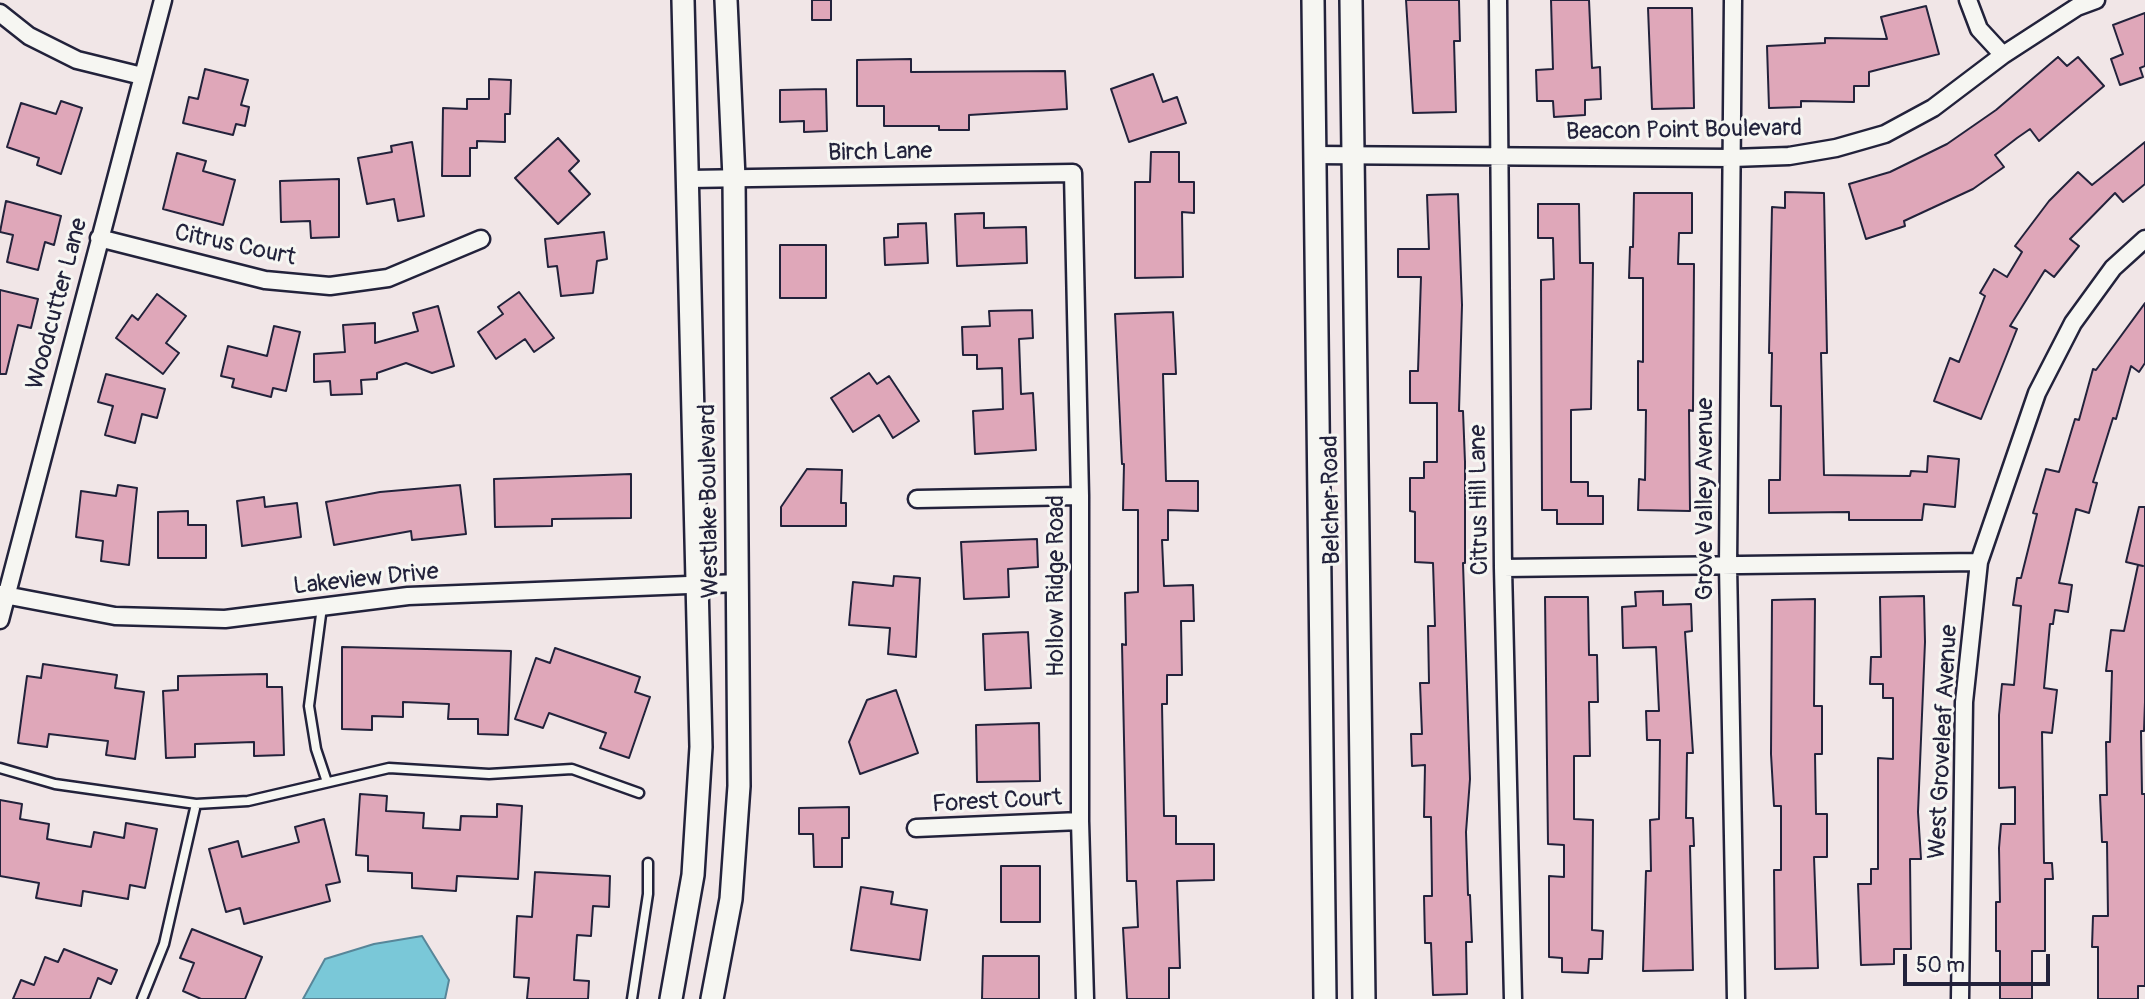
<!DOCTYPE html>
<html>
<head>
<meta charset="utf-8">
<style>
	body { margin:0 }
	#map { position:relative; width:2145px; height:999px; overflow:hidden; background:#f1e6e7; font-family:Pangolin,sans-serif }
	canvas { display:block }
	.scale { position:absolute; left:1903px; top:954px; width:147px; height:32px; box-sizing:border-box; border:4px solid #22223b; border-top:0; padding-left:9px; font-size:21px; line-height:24px; white-space:nowrap; color:#22223b; -webkit-text-stroke:5px #f6f6f2; paint-order:stroke }
</style>
</head>
<body>
<div id="map">
<canvas width="2145" height="999"></canvas>
<div class="scale">50 m</div>
</div>
<script>
const g = document.querySelector('canvas').getContext('2d');
g.lineJoin = 'round';
function paint(path, color) { g.fillStyle = color; g.fill(path, 'evenodd'); }
const shape = rows => new Path2D(rows.map(r => 'M' + r).join(''));
function stroke(path, color, width, dash) { g.strokeStyle = color; g.lineWidth = width; g.lineCap = dash ? 'butt' : 'round'; g.setLineDash(dash || []); g.stroke(path); }
function drawText(font, color, halo, rows, align = 'center') {
  g.font = font + ' Pangolin,sans-serif'; g.lineWidth = 6; g.setLineDash([]); g.textBaseline = 'middle'; g.strokeStyle = halo; g.fillStyle = color; for (const [text, x, y, turn = 0] of rows) {
    g.save(); g.translate(x, y); g.rotate((+turn || 0) * Math.PI / 180); g.textAlign = isNaN(turn) ? turn : align; if (halo) g.strokeText(text, 0, 0); g.fillText(text, 0, 0); g.restore();
  }
}
const water = shape([
	[422,936,449,980,445,999,303,999,325,959,374,944,422,936]
]);
paint(water, '#7ac8d8');
stroke(water, '#578699', 2);
const building = shape([
	[812,0,831,0,831,20,812,20,812,0],
	[1406,0,1459,0,1460,41,1454,41,1456,112,1413,113,1406,0],
	[1551,0,1589,0,1592,68,1600,67,1601,99,1585,100,1585,115,1554,117,1553,101,1537,101,1536,70,1553,69,1551,0],
	[1926,6,1939,54,1869,72,1869,86,1854,86,1854,102,1801,101,1801,107,1769,108,1767,46,1825,43,1825,38,1887,39,1881,17,1926,6],
	[1648,8,1692,8,1694,108,1652,109,1648,8],
	[2145,13,2145,66,2140,68,2143,77,2120,85,2111,59,2123,54,2113,25,2145,13],
	[2058,57,2067,66,2078,57,2104,86,2039,141,2030,129,2017,138,1995,155,2004,167,1973,189,1904,221,1905,226,1866,239,1849,184,1890,172,1947,144,1996,110,2058,57],
	[911,59,911,72,1065,71,1067,109,969,115,969,130,939,130,939,126,884,126,884,106,857,106,857,60,911,59],
	[205,69,248,80,241,105,249,107,245,126,236,124,233,135,183,123,189,97,198,99,205,69],
	[1153,74,1163,102,1177,97,1186,123,1129,142,1111,89,1153,74],
	[489,79,511,80,510,114,505,114,505,142,477,141,477,148,470,148,470,176,442,176,443,108,467,109,467,99,489,99,489,79],
	[826,89,827,131,804,132,804,121,780,122,780,90,826,89],
	[61,101,82,108,61,174,37,165,39,158,7,147,21,103,56,114,61,101],
	[558,138,579,161,569,171,590,194,558,224,515,178,558,138],
	[412,142,424,216,398,221,394,199,367,204,358,158,392,152,391,146,412,142],
	[2145,142,2145,184,2123,202,2115,193,2070,239,2079,246,2054,277,2045,270,2010,326,2017,329,1981,419,1934,401,1950,358,1959,362,1985,296,1980,293,1994,269,2007,277,2022,252,2015,246,2049,201,2078,172,2092,185,2145,142],
	[1151,152,1179,152,1179,182,1194,182,1194,213,1182,212,1183,277,1135,278,1135,182,1150,182,1151,152],
	[177,153,206,161,203,171,235,180,223,225,163,209,177,153],
	[339,179,339,237,311,238,310,221,281,222,280,181,339,179],
	[1785,192,1824,193,1827,353,1821,353,1824,475,1910,476,1911,471,1927,472,1928,456,1959,459,1955,507,1924,504,1922,520,1849,520,1849,512,1769,513,1769,480,1780,480,1781,406,1771,406,1772,353,1769,353,1772,207,1785,208,1785,192],
	[1634,193,1692,193,1692,233,1679,233,1678,264,1694,264,1693,411,1689,410,1690,511,1638,510,1639,479,1645,480,1646,410,1638,410,1638,361,1643,362,1643,278,1629,278,1630,247,1633,247,1634,193],
	[1458,194,1462,305,1459,411,1463,411,1465,462,1465,563,1463,563,1470,779,1466,832,1468,895,1470,895,1472,942,1466,942,1467,994,1433,995,1431,943,1425,943,1424,896,1432,896,1431,817,1424,817,1425,765,1412,766,1411,734,1422,734,1420,683,1429,683,1428,626,1435,626,1433,563,1415,562,1415,512,1410,511,1410,478,1424,478,1424,462,1437,462,1437,403,1410,403,1410,371,1418,371,1421,277,1398,277,1398,249,1429,249,1427,195,1458,194],
	[6,201,61,216,54,245,45,242,38,270,7,262,13,235,0,232,6,201],
	[1538,204,1579,204,1580,263,1593,263,1591,409,1571,410,1571,482,1588,482,1588,496,1603,496,1603,524,1557,524,1557,510,1542,510,1541,280,1554,279,1553,238,1538,238,1538,204],
	[984,213,984,228,1026,227,1027,263,957,266,955,214,984,213],
	[926,223,928,263,885,265,884,238,898,237,898,224,926,223],
	[604,232,607,259,597,261,593,293,561,296,557,266,548,267,545,239,604,232],
	[780,245,826,245,826,298,780,298,780,245],
	[0,290,38,299,31,328,18,325,6,374,0,374,0,290],
	[519,292,554,338,534,352,525,339,496,359,478,332,503,314,498,307,519,292],
	[157,294,186,316,166,343,179,353,163,374,116,338,132,315,138,320,157,294],
	[2145,303,2145,363,2139,372,2131,366,2116,419,2113,418,2093,482,2097,483,2089,513,2076,509,2059,583,2072,585,2068,612,2055,610,2053,624,2050,624,2044,688,2057,690,2052,733,2042,732,2044,863,2052,863,2053,879,2045,879,2045,951,2032,951,2032,999,2000,999,2000,951,1996,951,1996,902,2000,902,1999,848,2001,824,2015,824,2015,787,1999,788,1999,715,2002,684,2014,685,2021,606,2013,605,2017,578,2021,578,2037,514,2033,513,2046,469,2059,472,2075,419,2079,420,2093,369,2096,370,2145,303],
	[438,306,454,366,432,373,406,363,377,373,377,379,361,380,362,394,331,395,330,381,314,382,314,354,345,352,343,325,375,323,375,343,418,331,413,313,438,306],
	[1032,310,1033,338,1019,339,1021,394,1033,393,1036,450,975,454,973,411,1003,409,1002,368,977,369,977,355,963,355,962,327,990,326,989,311,1032,310],
	[1173,312,1176,374,1163,374,1166,481,1198,481,1198,511,1168,510,1168,540,1162,540,1164,586,1193,585,1194,621,1181,621,1182,675,1167,675,1167,704,1162,704,1164,816,1176,816,1176,844,1214,844,1214,880,1177,881,1180,968,1169,968,1169,999,1127,999,1123,928,1138,927,1136,881,1127,881,1122,644,1126,645,1125,593,1138,592,1138,510,1123,510,1124,464,1122,464,1115,314,1173,312],
	[274,326,300,332,286,391,273,388,271,397,232,387,234,379,221,376,228,346,267,356,274,326],
	[869,373,877,384,889,376,919,421,893,438,879,415,853,432,831,398,869,373],
	[106,374,165,389,157,418,142,414,135,443,105,435,113,406,98,402,106,374],
	[807,469,842,470,841,503,846,503,846,526,781,526,781,507,807,469],
	[631,474,631,518,552,519,552,526,495,527,494,479,631,474],
	[118,485,137,488,129,565,101,561,103,541,76,537,81,491,116,496,118,485],
	[460,485,466,534,412,540,411,531,334,545,326,502,380,492,460,485],
	[264,497,265,507,297,503,301,537,242,546,237,501,264,497],
	[2139,507,2145,507,2145,702,2144,731,2141,731,2142,794,2145,794,2145,986,2138,986,2138,999,2098,999,2098,947,2092,947,2093,916,2108,916,2107,842,2102,842,2100,795,2107,795,2106,742,2110,742,2112,671,2106,671,2111,630,2124,631,2138,565,2143,566,2126,562,2139,507],
	[188,511,188,525,206,525,206,558,158,558,158,512,188,511],
	[1037,539,1038,567,1008,569,1009,597,964,599,961,542,1037,539],
	[894,576,920,578,916,657,888,654,890,628,849,625,853,582,893,586,894,576],
	[1663,591,1663,605,1691,604,1692,631,1685,632,1693,753,1687,753,1686,818,1693,818,1694,846,1690,846,1693,970,1643,971,1646,871,1651,871,1650,820,1659,819,1660,740,1647,740,1646,711,1659,711,1656,647,1623,648,1622,607,1636,606,1635,592,1663,591],
	[1924,596,1925,642,1918,812,1921,859,1910,859,1911,949,1894,949,1894,964,1861,965,1858,884,1871,884,1871,869,1878,869,1878,758,1893,759,1893,698,1883,698,1883,684,1870,684,1871,657,1881,657,1880,597,1924,596],
	[1545,597,1588,597,1589,655,1597,655,1598,702,1589,702,1590,756,1574,756,1574,819,1593,820,1592,930,1603,931,1602,959,1589,959,1588,973,1562,972,1562,958,1549,957,1549,876,1564,877,1564,845,1548,844,1545,597],
	[1815,599,1814,706,1822,706,1822,754,1815,754,1816,814,1827,814,1827,857,1814,857,1818,968,1775,969,1774,870,1781,870,1781,806,1774,806,1771,754,1772,600,1815,599],
	[1028,632,1031,688,985,690,983,634,1028,632],
	[342,647,511,651,508,735,478,734,478,719,448,719,449,704,403,702,403,717,372,716,372,730,342,729,342,647],
	[555,648,640,677,635,692,650,697,629,758,600,748,606,733,549,713,543,728,515,719,536,658,550,663,555,648],
	[43,664,117,675,115,688,144,692,135,759,106,755,108,741,49,734,47,747,18,743,27,676,41,678,43,664],
	[267,674,267,687,282,687,284,755,254,756,254,742,195,744,195,757,166,758,163,691,178,690,178,676,267,674],
	[896,690,918,753,860,774,849,742,867,700,896,690],
	[1039,723,1040,781,977,782,976,725,1039,723],
	[360,794,387,796,386,811,424,813,423,828,442,829,460,830,461,816,497,817,497,804,522,806,518,879,457,876,456,891,412,888,412,873,368,871,368,856,356,855,360,794],
	[0,800,22,804,20,819,49,824,47,839,68,843,91,847,94,832,124,838,126,823,157,829,145,888,130,885,128,899,83,891,81,906,36,898,39,883,0,876,0,800],
	[849,807,849,838,842,838,842,867,814,867,813,834,799,834,799,808,849,807],
	[324,819,340,882,326,885,330,901,244,924,240,908,226,912,209,849,238,841,242,857,299,842,295,827,324,819],
	[1001,866,1040,866,1040,922,1001,922,1001,866],
	[535,872,610,876,609,907,593,906,591,936,577,935,574,980,589,981,588,999,527,999,529,978,514,977,517,916,532,917,535,872],
	[861,887,893,892,891,904,927,910,920,960,851,950,861,887],
	[192,929,262,957,245,999,201,999,183,991,194,963,180,958,192,929],
	[64,949,117,970,111,984,98,978,90,999,13,999,21,980,34,985,45,957,58,962,64,949],
	[983,956,1039,956,1039,999,982,999,983,956]
]);
paint(building, '#dfa7b9');
stroke(building, '#22223b', 2);
const lane = shape([
	[322,607,309,706,316,749,327,782],
	[0,768,55,784,196,804,248,801,389,768,489,774,572,769,639,793],
	[142,999,164,944,196,804],
	[632,999,648,894,648,863]
]);
const street = shape([
	[1498,0,1503,568,1513,999],
	[1733,0,1728,565,1736,999],
	[1968,0,1979,29,2003,55],
	[0,13,29,36,77,60,142,76],
	[1314,155,1732,158,1789,156,1836,148,1885,134,1933,108,2003,55,2077,7,2096,0],
	[688,179,1073,173,1080,496,1080,821,1085,999],
	[99,238,265,280,330,286,388,278,481,239],
	[917,499,1080,496],
	[1503,568,1979,562],
	[0,594,115,616,225,619,408,596,739,583],
	[0,620,163,0],
	[916,828,1080,821],
	[1960,999,1964,702,1979,562,2037,393,2073,323,2113,268,2145,239]
]);
const secondary = shape([
	[1313,0,1325,999],
	[1351,0,1364,999],
	[671,999,693,875,701,747,683,0],
	[712,999,731,899,739,786,734,178,726,0]
]);
stroke(lane, '#22223b', 13);
stroke(street, '#22223b', 21);
stroke(secondary, '#22223b', 26);
stroke(lane, '#f6f6f2', 8);
stroke(street, '#f6f6f2', 16);
stroke(secondary, '#f6f6f2', 21);
drawText('24px', '#22223b', '#f6f6f2', [
	["Beacon Point Boulevard",1684,131,-1],
	["Birch Lane",880,153,-1],
	["Citrus Court",235,246,12],
	["Woodcutter Lane",58,304,-75],
	["Grove Valley Avenue",1706,499,-90],
	["Belcher Road",1332,500,-91],
	["Citrus Hill Lane",1480,500,-91],
	["Westlake Boulevard",710,501,-91],
	["Lakeview Drive",366,580,-6],
	["Hollow Ridge Road",1057,586,-90],
	["West Groveleaf Avenue",1944,742,-87],
	["Forest Court",997,802,-3]
]);
</script>
</body>
</html>
